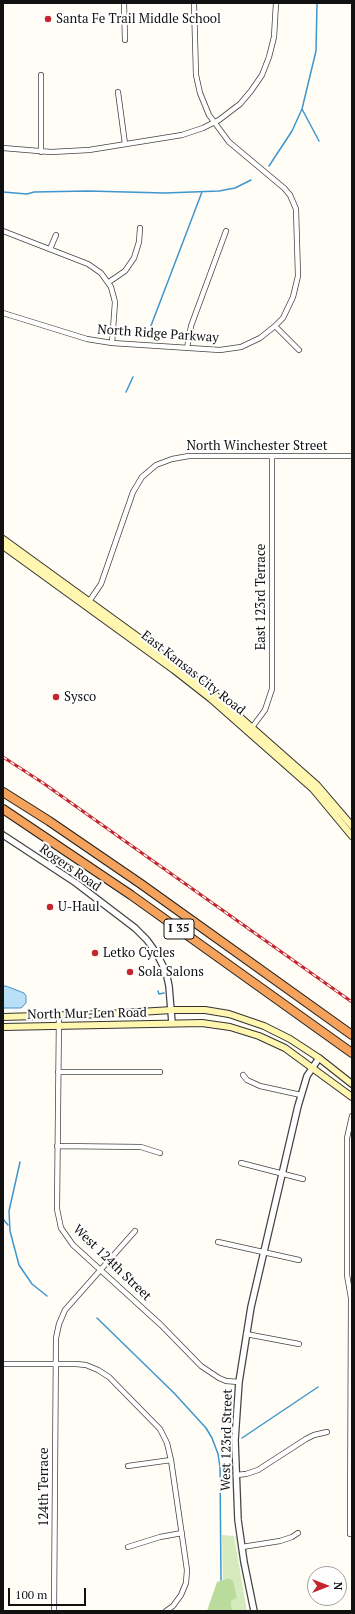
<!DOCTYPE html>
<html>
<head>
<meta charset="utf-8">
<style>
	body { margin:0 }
	#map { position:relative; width:355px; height:1614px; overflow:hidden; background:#fffdf5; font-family:"PT Serif",serif }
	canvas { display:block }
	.frame { position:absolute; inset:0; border:4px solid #111; pointer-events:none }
	.north { position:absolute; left:307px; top:1566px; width:40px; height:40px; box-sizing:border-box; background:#fff; border:1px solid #a0a0a0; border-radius:50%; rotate:90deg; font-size:11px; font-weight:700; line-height:16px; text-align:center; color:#111 }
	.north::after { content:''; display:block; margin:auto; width:14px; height:18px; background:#c4262e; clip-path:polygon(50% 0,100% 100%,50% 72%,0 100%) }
	.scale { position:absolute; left:8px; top:1588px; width:78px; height:18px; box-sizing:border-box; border:2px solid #111; border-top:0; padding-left:5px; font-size:12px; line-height:14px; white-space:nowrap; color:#111; -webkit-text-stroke:3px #fff; paint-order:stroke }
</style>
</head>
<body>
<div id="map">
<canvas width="355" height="1614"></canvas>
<div class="frame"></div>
<div class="north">N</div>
<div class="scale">100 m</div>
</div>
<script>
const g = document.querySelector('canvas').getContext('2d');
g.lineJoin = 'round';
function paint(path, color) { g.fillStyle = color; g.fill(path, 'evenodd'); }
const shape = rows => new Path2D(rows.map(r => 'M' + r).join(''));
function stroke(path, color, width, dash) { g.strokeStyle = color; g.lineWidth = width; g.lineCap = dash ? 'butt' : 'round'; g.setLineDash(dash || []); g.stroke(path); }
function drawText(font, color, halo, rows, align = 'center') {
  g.font = font + ' "PT Serif",serif'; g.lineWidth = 4; g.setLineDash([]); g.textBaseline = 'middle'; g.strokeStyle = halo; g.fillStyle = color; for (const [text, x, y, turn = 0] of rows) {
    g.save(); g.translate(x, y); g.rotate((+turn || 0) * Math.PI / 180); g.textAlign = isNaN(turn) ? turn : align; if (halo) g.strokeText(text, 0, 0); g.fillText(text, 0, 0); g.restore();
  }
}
paint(shape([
	[222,1535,234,1536,247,1611,234,1611,231,1606,231,1601,237,1598,229,1578,223,1581],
	[235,1536,236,1536,249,1611]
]), '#d5ebbd');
paint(shape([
	[229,1578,233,1581,237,1598,231,1601,231,1606,234,1611,207,1611,217,1582]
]), '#b9dc9c');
const water = shape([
	[3,986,6,986,24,993,26,996,26,1003,21,1008,3,1008,3,986]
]);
paint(water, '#b9e0f7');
stroke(water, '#3f96cf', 1);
stroke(shape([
	[302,109,319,141],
	[269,166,292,131,302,109,316,51,317,3],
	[3,192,27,194,34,192,88,191,165,193,219,191,235,188,251,180],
	[149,331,202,192],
	[126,392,133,377],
	[158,991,159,994,164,993],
	[20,1162,9,1211,10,1231,19,1265,32,1284,47,1296],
	[3,1219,8,1225],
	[97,1318,174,1393,206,1428,212,1438,218,1454,220,1467,221,1580],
	[242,1438,318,1387],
	[219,1456,226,1450]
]), '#3f96cf', 1.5);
const minor = shape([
	[124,3,125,40],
	[41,75,41,152],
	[118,92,125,144],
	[3,148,51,152,89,150,182,135,203,128,219,120,240,104,251,91,262,75,269,57,274,37,276,3],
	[3,231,88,264,101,273,111,287,115,302,112,343],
	[50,249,56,235],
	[109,282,125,271,134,258,139,242,140,228],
	[3,313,87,339,112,343,220,350,241,347,260,338,275,326,283,318,293,297,298,276,296,209,290,195,284,188,229,142,209,115,200,93,196,75,194,3],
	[275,326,299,350],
	[187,348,191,326,226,231],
	[88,603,101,584,133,492,142,477,156,465,172,459,189,456,352,456],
	[250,730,265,710,272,689,272,456],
	[59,1015,57,1209,61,1228,73,1245,161,1325,201,1366,219,1378,226,1381,239,1382],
	[58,1072,160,1072],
	[243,1075,247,1080,260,1086,301,1095],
	[352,1116,347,1138,347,1275,351,1298,350,1534,352,1534],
	[57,1146,141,1147,160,1153],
	[241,1163,303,1179],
	[218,1242,299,1260],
	[246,1334,299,1344],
	[3,1364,76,1364,86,1365,98,1370,109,1377,160,1429,167,1443,171,1460,187,1570,186,1583,181,1595,173,1606,166,1611],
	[128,1466,171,1460],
	[236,1475,246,1474,258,1470,306,1439,314,1435,327,1432],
	[128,1547,160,1537,182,1533],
	[242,1547,280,1541,292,1537,298,1533],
	[54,1611,56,1338,59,1324,65,1310,135,1231]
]);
const tertiary = shape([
	[3,835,76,883,135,928,147,940,157,954,166,972,169,986,172,1023],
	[254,1611,244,1562,238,1520,235,1440,239,1382,251,1307,298,1106,307,1076,319,1058]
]);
const secondary = shape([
	[3,539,178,666,215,695,317,785,352,826],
	[3,546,174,670,211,699,313,789,352,836],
	[3,1017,106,1014,172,1010,205,1010,229,1014,264,1026,290,1039,319,1058,352,1084],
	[3,1027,202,1023,230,1027,259,1036,285,1048,352,1097]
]);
const motorway = shape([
	[3,792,49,821,141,884,352,1035],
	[3,809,131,895,352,1053]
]);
stroke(minor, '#444', 6);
stroke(tertiary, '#444', 8);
stroke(secondary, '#333', 8);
stroke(motorway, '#222', 10);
stroke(minor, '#fff', 4.5);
stroke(tertiary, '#fff', 5.5);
stroke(secondary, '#fff6b0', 6);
stroke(motorway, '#f5a25d', 8);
const rail = shape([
	[3,757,43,783,352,1002]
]);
stroke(rail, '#c4262e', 3);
stroke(rail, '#fff', 1.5, [4.5]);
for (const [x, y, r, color] of [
	[48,19,4,"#c4262e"],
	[56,697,4,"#c4262e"],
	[50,907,4,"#c4262e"],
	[95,953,4,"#c4262e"],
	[130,972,4,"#c4262e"]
]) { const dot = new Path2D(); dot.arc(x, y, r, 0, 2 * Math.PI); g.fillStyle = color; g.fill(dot); stroke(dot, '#fff', 1.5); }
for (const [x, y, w] of [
	[179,929,30]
]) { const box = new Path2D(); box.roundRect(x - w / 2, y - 10, w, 20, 3); g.fillStyle = '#fff'; g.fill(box); stroke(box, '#111', 1); }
drawText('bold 12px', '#111', null, [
	["I 35",179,929]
]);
drawText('13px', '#111', '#fff', [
	["Santa Fe Trail Middle School",56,19],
	["Sysco",64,697],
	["U-Haul",58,907],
	["Letko Cycles",103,953],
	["Sola Salons",138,972]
], 'left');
drawText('13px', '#111', '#fff', [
	["North Ridge Parkway",158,334,4],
	["North Winchester Street",257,446],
	["East 123rd Terrace",261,597,-90],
	["East Kansas City Road",193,673,38],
	["Rogers Road",70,868,35],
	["North Mur-Len Road",87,1014,-1],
	["West 124th Street",112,1263,44],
	["West 123rd Street",227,1440,-89],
	["124th Terrace",44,1487,-90]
]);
</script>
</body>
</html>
